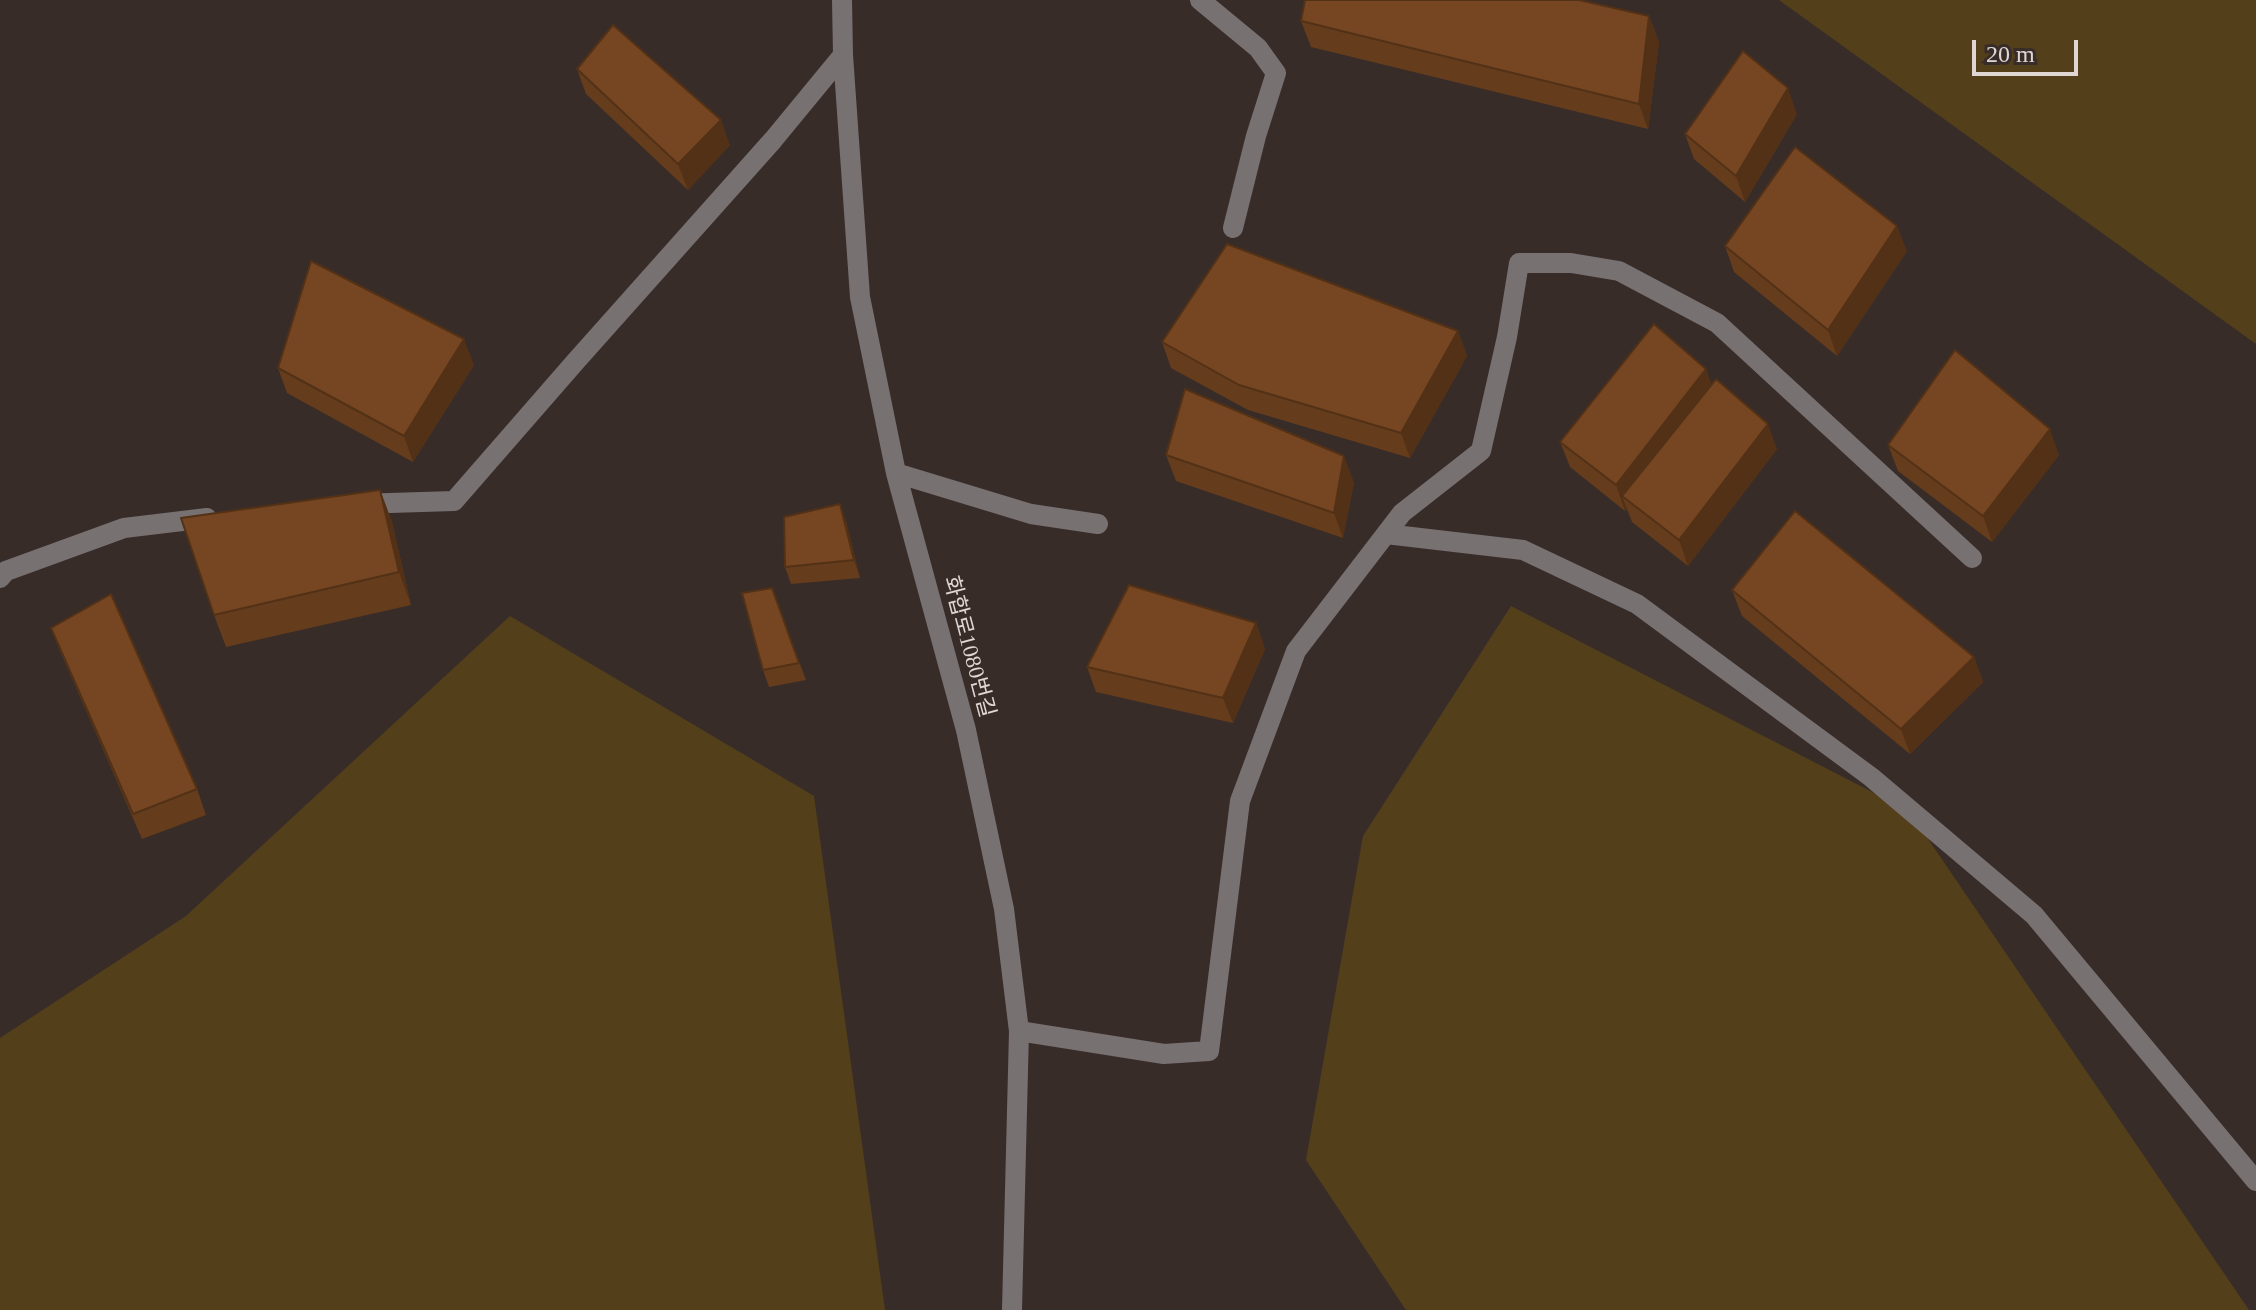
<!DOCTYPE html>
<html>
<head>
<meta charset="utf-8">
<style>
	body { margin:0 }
	#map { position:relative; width:2256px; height:1310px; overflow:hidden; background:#382c29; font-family:"Times New Roman",serif }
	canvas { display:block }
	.scale { position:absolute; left:1972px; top:40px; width:106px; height:36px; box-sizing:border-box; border:4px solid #e0d7d5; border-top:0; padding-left:10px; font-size:24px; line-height:28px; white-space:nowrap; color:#e0d7d5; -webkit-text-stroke:6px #382c29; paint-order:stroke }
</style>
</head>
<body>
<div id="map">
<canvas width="2256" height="1310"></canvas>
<div class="scale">20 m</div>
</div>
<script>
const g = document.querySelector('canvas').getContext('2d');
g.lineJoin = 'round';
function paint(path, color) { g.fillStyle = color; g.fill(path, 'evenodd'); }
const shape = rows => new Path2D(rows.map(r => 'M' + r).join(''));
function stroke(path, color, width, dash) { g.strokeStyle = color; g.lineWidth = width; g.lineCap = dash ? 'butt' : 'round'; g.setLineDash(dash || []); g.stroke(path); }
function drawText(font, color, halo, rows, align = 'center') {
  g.font = font + ' "Times New Roman","Noto Sans KR",serif'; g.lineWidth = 7; g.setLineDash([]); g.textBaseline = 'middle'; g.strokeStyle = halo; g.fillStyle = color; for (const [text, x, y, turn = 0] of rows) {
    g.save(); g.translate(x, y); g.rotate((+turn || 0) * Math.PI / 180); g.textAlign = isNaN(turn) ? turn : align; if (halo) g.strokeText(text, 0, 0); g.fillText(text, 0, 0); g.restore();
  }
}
paint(shape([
	[1779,0,2256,0,2256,344],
	[1511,606,1909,811,2249,1310,1406,1310,1306,1160,1363,836],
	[510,616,814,796,885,1310,0,1310,0,1038,186,916]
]), '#53401a');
stroke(shape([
	[842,0,843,55,860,297,896,473,966,730,1004,909,1019,1031,1012,1310],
	[1200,0,1258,48,1276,73,1256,136,1233,228],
	[896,473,1031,514,1098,524],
	[358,504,454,501,576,361,773,140,843,55],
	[1386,534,1523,550,1637,604,1871,777,2034,915,2256,1181],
	[0,578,6,571,124,528,207,518],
	[1019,1031,1164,1054,1209,1051,1240,801,1296,651,1402,513,1481,451,1507,337,1519,263,1571,263,1619,271,1717,323,1972,558]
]), '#787172', 20);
paint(shape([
	[1649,16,1659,42,1648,129,1311,47,1301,21],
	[577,69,730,145,688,190,586,94],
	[1797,114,1745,202,1694,159,1685,134],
	[1725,246,1907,251,1837,356,1734,272],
	[1458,331,1467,356,1410,458,1248,410,1171,368,1162,342],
	[474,365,413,462,287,393,278,368],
	[1706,369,1711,385,1777,449,1688,566,1632,522,1627,509,1625,511,1570,467,1560,442],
	[1888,445,2059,455,1992,542,1898,471],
	[1166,455,1354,482,1343,538,1176,481],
	[380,490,392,522,411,605,226,647,214,615],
	[846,521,860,578,791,584,785,567],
	[772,588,806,680,769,687,763,670],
	[1732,590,1974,657,1983,682,1910,754,1742,616],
	[1256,623,1265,649,1233,723,1096,692,1087,667],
	[51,628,197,789,206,815,142,839,61,653]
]), '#653c1c');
paint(shape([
	[1649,16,1659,42,1648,129,1639,104],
	[1788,88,1797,114,1745,202,1736,176],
	[721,120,730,145,688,190,678,164],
	[1897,226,1907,251,1837,356,1828,330],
	[1458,331,1467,356,1410,458,1401,433],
	[464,339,474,365,413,462,404,436],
	[1706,369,1715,394,1622,496,1627,509,1625,511,1616,485],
	[1768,424,1777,449,1688,566,1679,540],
	[2050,429,2059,455,1992,542,1983,516],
	[1344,456,1354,482,1343,538,1334,513],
	[380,490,392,522,411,605,399,572],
	[840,504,846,521,860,578,854,560],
	[1256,623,1265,649,1233,723,1223,698],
	[1974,657,1983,682,1910,754,1901,729]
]), '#523117');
const building = shape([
	[1305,0,1579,0,1649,16,1639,104,1301,21,1305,0],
	[613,25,721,120,678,164,577,69,613,25],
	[1743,51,1788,88,1736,176,1685,134,1743,51],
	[1795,147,1897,226,1828,330,1725,246,1795,147],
	[1227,244,1458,331,1401,433,1239,385,1162,342,1227,244],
	[311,261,464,339,404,436,278,368,311,261],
	[1654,324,1706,369,1616,485,1560,442,1654,324],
	[1955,350,2050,429,1983,516,1888,445,1955,350],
	[1716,379,1768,424,1679,540,1622,496,1716,379],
	[1185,389,1344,456,1334,513,1166,455,1185,389],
	[380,490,399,572,214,615,181,518,380,490],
	[840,504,854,560,785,567,784,517,840,504],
	[1795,511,1974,657,1901,729,1732,590,1795,511],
	[1129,585,1256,623,1223,698,1087,667,1129,585],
	[772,588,799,663,763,670,742,593,772,588],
	[111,594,197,789,133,814,51,628,111,594]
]);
paint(building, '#754621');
stroke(building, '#523117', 2);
drawText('22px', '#e0d7d5', '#382c29', [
	["화합로1080번길",968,647,75]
]);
</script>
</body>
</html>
